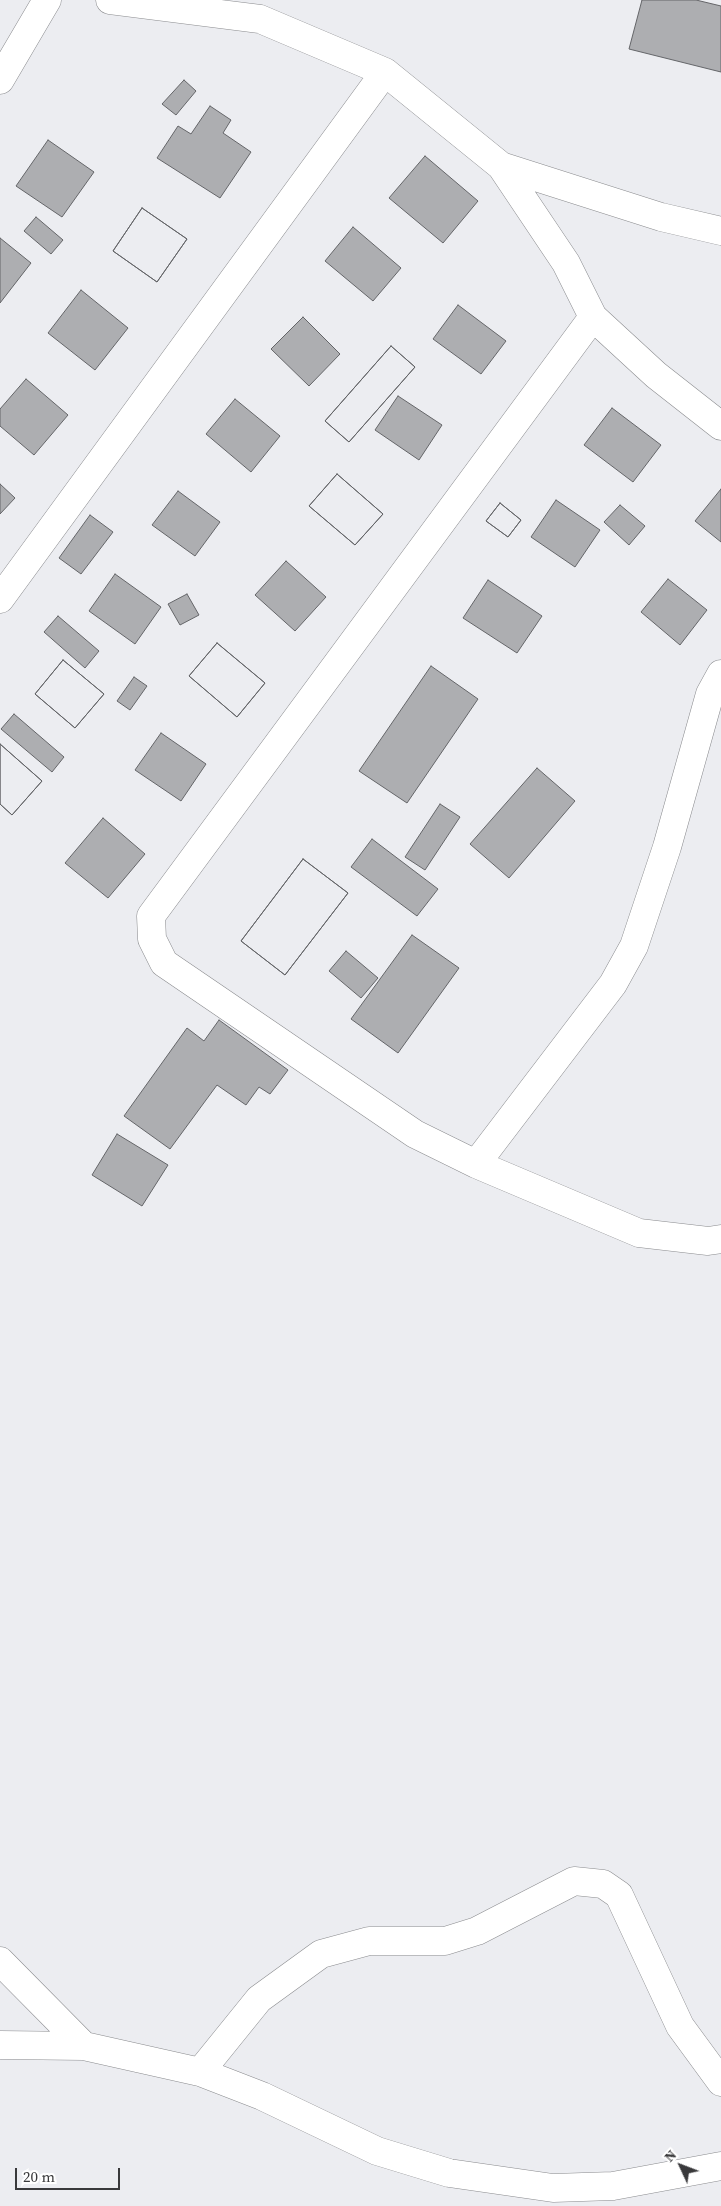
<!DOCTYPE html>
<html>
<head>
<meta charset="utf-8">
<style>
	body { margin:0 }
	#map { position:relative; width:721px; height:2206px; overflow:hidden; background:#ecedf1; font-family:"Source Serif 4",serif }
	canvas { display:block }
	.north { position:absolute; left:656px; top:2141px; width:50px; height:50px; -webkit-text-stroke:4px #fff; paint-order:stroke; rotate:313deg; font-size:14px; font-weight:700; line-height:20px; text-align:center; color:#39393b }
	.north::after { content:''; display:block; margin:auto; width:18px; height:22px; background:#39393b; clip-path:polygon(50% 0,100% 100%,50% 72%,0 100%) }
	.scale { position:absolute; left:15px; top:2168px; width:105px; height:22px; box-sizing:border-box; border:2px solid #39393b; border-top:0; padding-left:6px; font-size:15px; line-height:18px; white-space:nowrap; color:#39393b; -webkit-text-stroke:4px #fff; paint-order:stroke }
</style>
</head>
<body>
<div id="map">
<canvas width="721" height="2206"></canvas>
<div class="north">N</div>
<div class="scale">20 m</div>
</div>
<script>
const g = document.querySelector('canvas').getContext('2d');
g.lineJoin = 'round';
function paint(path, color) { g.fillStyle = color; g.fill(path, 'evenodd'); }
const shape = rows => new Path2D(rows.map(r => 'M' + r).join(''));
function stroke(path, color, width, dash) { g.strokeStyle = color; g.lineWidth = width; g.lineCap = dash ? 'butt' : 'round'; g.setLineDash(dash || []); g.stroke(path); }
const building = shape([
	[642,0,696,0,721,6,721,72,629,49,642,0],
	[184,80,196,91,176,115,162,104,184,80],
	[210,106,231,120,223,133,251,152,220,198,157,158,178,126,191,134,210,106],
	[48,140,94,172,62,217,16,186,48,140],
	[425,156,478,201,443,243,389,198,425,156],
	[142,208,187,239,157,282,113,251,142,208],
	[142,208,187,239,157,282,113,251,142,208],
	[36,217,63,240,51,254,24,231,36,217],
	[353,227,401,268,373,301,325,261,353,227],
	[0,238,31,263,0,303,0,238],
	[81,290,128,328,95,370,48,333,81,290],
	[458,305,506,341,481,374,433,339,458,305],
	[303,317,340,354,309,386,271,349,303,317],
	[391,346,415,367,349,442,325,421,391,346],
	[391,346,415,367,349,442,325,421,391,346],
	[26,379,68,415,34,455,0,426,0,409,26,379],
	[398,396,442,425,419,460,375,430,398,396],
	[235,399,280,436,251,472,206,434,235,399],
	[612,408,661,445,633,482,584,445,612,408],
	[337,474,383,514,355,545,309,506,337,474],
	[337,474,383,514,355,545,309,506,337,474],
	[0,484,15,498,0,514,0,484],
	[721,489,721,542,695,521,721,489],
	[178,491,220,522,195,556,152,525,178,491],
	[556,500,600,530,575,567,531,537,556,500],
	[500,503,521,520,508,537,486,521,500,503],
	[500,503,521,520,508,537,486,521,500,503],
	[620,505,645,526,629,545,604,522,620,505],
	[90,515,113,532,81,574,59,558,90,515],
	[286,561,326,597,295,631,255,595,286,561],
	[115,574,161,607,135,644,89,611,115,574],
	[668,579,707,610,680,645,641,612,668,579],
	[488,580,542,616,517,653,463,618,488,580],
	[187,594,199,615,180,625,168,604,187,594],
	[58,616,99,651,85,668,44,632,58,616],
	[217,643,265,683,237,717,189,676,217,643],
	[217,643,265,683,237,717,189,676,217,643],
	[63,660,104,694,75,728,35,694,63,660],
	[63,660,104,694,75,728,35,694,63,660],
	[431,666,478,699,407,803,359,771,431,666],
	[134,677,147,686,130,710,117,701,134,677],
	[14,714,64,757,52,772,1,729,14,714],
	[161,733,206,764,181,801,135,770,161,733],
	[0,744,42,781,12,815,0,804,0,744],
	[0,744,42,781,12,815,0,804,0,744],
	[537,768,575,801,509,878,470,844,537,768],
	[440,804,460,817,425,870,405,857,440,804],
	[103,818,145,854,108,898,65,863,103,818],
	[372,839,438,889,417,916,351,867,372,839],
	[303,859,348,893,285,975,241,941,303,859],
	[303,859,348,893,285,975,241,941,303,859],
	[412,935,459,968,398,1053,351,1019,412,935],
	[346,951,378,978,361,998,329,971,346,951],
	[219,1020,288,1070,270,1094,259,1087,246,1105,217,1085,170,1149,124,1116,187,1028,204,1041,219,1020],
	[117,1134,168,1165,142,1206,92,1175,117,1134]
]);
paint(building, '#adaeb1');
stroke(building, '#646568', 1);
const street = shape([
	[110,0,260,19,385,72,501,166,661,217,721,231],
	[0,80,47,0],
	[501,166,566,263,593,317,656,375,721,426],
	[593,317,151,916,152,939,164,963,415,1134,476,1164,639,1233,708,1241,721,1239],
	[0,599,385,72],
	[476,1164,613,984,634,946,667,847,710,694,721,674],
	[0,1961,84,2046],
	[0,2045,84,2046,200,2072,262,2096,377,2151,449,2173,553,2188,613,2186,721,2166],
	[200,2072,259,1999,321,1954,369,1941,445,1941,477,1931,574,1881,603,1884,619,1895,680,2026,721,2082]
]);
stroke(street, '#8a8b8e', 29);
stroke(street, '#fff', 28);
</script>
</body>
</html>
